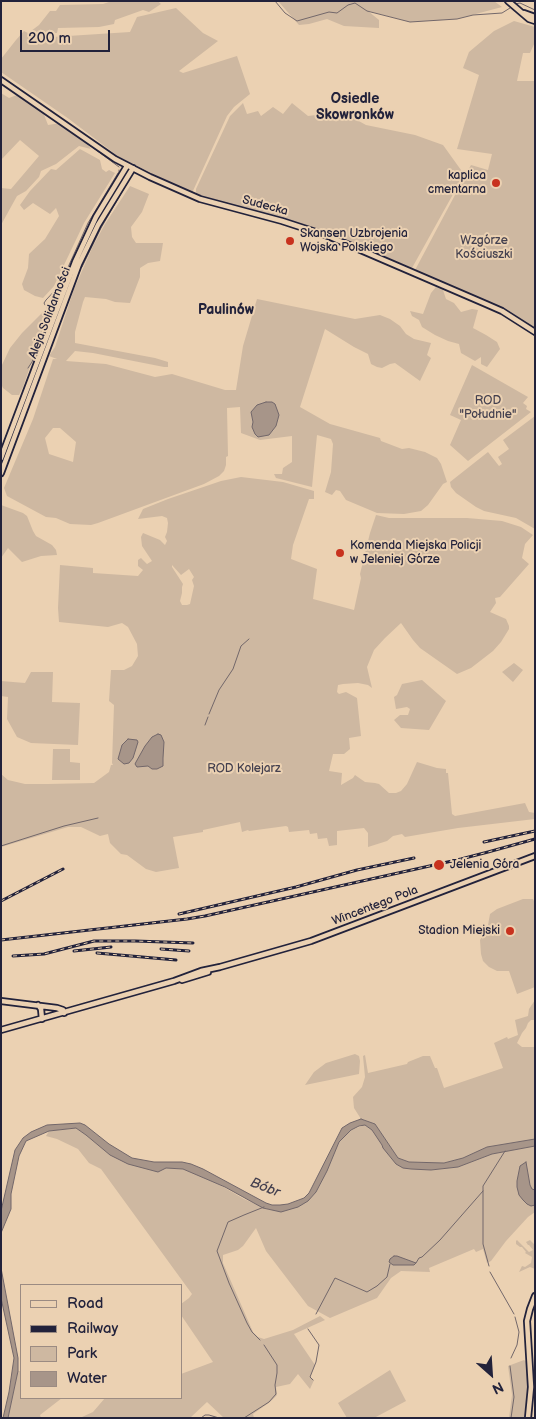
<!DOCTYPE html>
<html>
<head>
<meta charset="utf-8">
<style>
	body { margin:0 }
	#map { position:relative; width:536px; height:1419px; overflow:hidden; background:#ebd1b2; font-family:"Balsamiq Sans",sans-serif }
	canvas { display:block }
	.frame { position:absolute; inset:0; border:2px solid #22223b; pointer-events:none }
	.legend { position:absolute; left:20px; top:1284px; width:162px; height:115px; box-sizing:border-box; background:#ebd1b2; border:1px solid #9b8b82; margin:0; padding:6px 9px; list-style:none; font-size:15px; color:#22223b }
	.legend li { display:flex; align-items:center; gap:10px; height:25px }
	.legend b { width:25px; border:1px solid #9b8b82 }
	.north { position:absolute; left:466px; top:1349px; width:50px; height:50px; -webkit-text-stroke:4px #ebd1b2; paint-order:stroke; rotate:154deg; font-size:14px; font-weight:700; line-height:20px; text-align:center; color:#22223b }
	.north::after { content:''; display:block; margin:auto; width:18px; height:22px; background:#22223b; clip-path:polygon(50% 0,100% 100%,50% 72%,0 100%) }
	.scale { position:absolute; left:20px; top:30px; width:90px; height:22px; box-sizing:border-box; border:2px solid #22223b; border-top:0; padding-left:6px; font-size:15px; line-height:18px; white-space:nowrap; color:#22223b; -webkit-text-stroke:4px #ebd1b2; paint-order:stroke }
</style>
</head>
<body>
<div id="map">
<canvas width="536" height="1419"></canvas>
<div class="frame"></div>
<ul class="legend">
<li><b style="height:6px;background:#ebd1b2"></b>Road</li>
<li><b style="height:6px;background:#22223b"></b>Railway</li>
<li><b style="height:14px;background:#ceb8a1"></b>Park</li>
<li><b style="height:14px;background:#a79589"></b>Water</li>
</ul>
<div class="north">N</div>
<div class="scale">200 m</div>
</div>
<script>
const g = document.querySelector('canvas').getContext('2d');
g.lineJoin = 'round';
function paint(path, color) { g.fillStyle = color; g.fill(path, 'evenodd'); }
const shape = rows => new Path2D(rows.map(r => 'M' + r).join(''));
function stroke(path, color, width, dash) { g.strokeStyle = color; g.lineWidth = width; g.lineCap = dash ? 'butt' : 'round'; g.setLineDash(dash || []); g.stroke(path); }
function drawText(font, color, halo, rows, align = 'center') {
  g.font = font + ' "Balsamiq Sans",sans-serif'; g.lineWidth = 4; g.setLineDash([]); g.textBaseline = 'middle'; g.strokeStyle = halo; g.fillStyle = color; for (const [text, x, y, turn = 0] of rows) {
    g.save(); g.translate(x, y); g.rotate((+turn || 0) * Math.PI / 180); g.textAlign = isNaN(turn) ? turn : align; if (halo) g.strokeText(text, 0, 0); g.fillText(text, 0, 0); g.restore();
  }
}
paint(shape([
	[112,1,158,1,161,4,149,12,143,10,115,20,114,24,99,27,58,28,57,33,41,34,31,31,39,25,50,11,56,11,60,5,103,4],
	[278,1,494,1,502,7,457,19,410,22,368,11,379,20,379,28,344,26,327,19,309,24,299,25],
	[176,8,203,33,218,41,179,71,183,73,237,56,250,94,234,107,227,116,192,193,119,157,69,119,1,72,1,59,16,40,24,31,37,38,130,32,137,17],
	[514,21,535,27,535,42,530,53,523,53,517,81,535,81,535,332,502,311,414,272,471,165,488,170,492,154,457,149,479,75,463,68,469,52,494,31],
	[1,93,9,98,17,95,30,103,43,112,48,125,61,123,86,142,91,149,79,146,56,164,41,171,39,177,26,191,17,196,1,225,1,188,11,189,39,156,20,140,1,160],
	[243,103,247,114,258,111,261,116,273,107,283,114,292,103,308,116,340,112,346,114,366,125,415,135,443,145,461,170,462,175,457,187,412,268,330,233,298,223,196,194,196,189,230,116],
	[80,149,100,160,102,169,106,172,109,170,115,173,84,223,54,286,43,298,35,296,24,290,22,284,28,268,29,254,45,239,59,216,56,208,50,214,33,203,24,210,20,205,30,191,51,169,56,170],
	[124,175,126,176,97,224,78,263,6,453,76,262,98,218],
	[130,186,149,194,142,212,131,227,132,237,136,243,163,243,160,261,148,263,140,268,140,277,130,303,115,302,106,299,85,297,83,302,75,332,75,343,155,358,168,362,168,367,164,367,93,353,75,351,66,361,106,364,155,377,172,374,225,390,236,390,243,346,257,299,355,319,380,315,390,319,400,326,406,334,414,339,431,343,427,355,431,358,420,381,395,363,390,364,382,368,377,367,371,364,368,354,354,347,325,329,300,407,330,424,380,438,381,441,402,449,409,448,425,452,437,458,441,464,447,482,443,484,428,505,421,511,404,514,377,513,346,500,340,491,336,490,332,495,325,492,331,472,333,444,331,439,317,435,312,487,276,478,274,474,282,474,283,468,292,462,292,436,260,440,241,433,240,407,227,408,228,456,226,457,226,465,224,471,219,476,204,484,98,523,91,525,70,524,56,518,46,517,7,496,4,488,33,419,53,359,57,359,49,356,55,347,74,289,93,246,105,224],
	[53,428,60,428,76,442,73,462,49,454,45,438],
	[436,287,443,290,446,299,454,303,461,312,472,309,478,310,473,328,486,335,497,342,500,349,487,367,481,364,481,357,475,361,461,353,459,344,448,341,435,335,422,327,419,320,412,316,410,311,423,314,431,293],
	[50,307,52,310,45,323,23,387,19,395,12,395,3,388,1,384,1,367,10,348,22,333,44,311],
	[472,365,528,397,523,403,527,406,526,409,531,412,468,461,450,445,461,420,450,415],
	[535,416,535,529,516,518,484,511,476,507,456,493,451,487,450,482,488,452,499,466,502,464,498,457,509,449,503,440],
	[241,477,283,482,314,491,314,499,309,499,293,545,291,559,317,569,313,599,354,610,361,578,360,574,370,533,376,515,389,518,467,518,502,521,521,527,533,535,525,544,522,558,529,564,500,597,495,598,496,603,490,612,506,619,509,626,509,629,501,642,493,651,471,668,457,674,420,648,413,640,401,623,385,638,374,650,367,667,372,688,368,685,358,683,343,684,338,685,337,692,339,694,346,692,357,698,361,736,349,738,350,749,344,754,333,754,329,771,342,773,341,785,353,778,355,775,365,782,375,783,379,784,389,793,396,793,401,791,407,784,417,762,437,768,446,769,446,773,448,773,452,814,455,816,525,803,529,812,535,813,535,819,458,828,405,837,402,834,393,836,387,841,368,847,368,833,364,828,337,831,337,845,329,846,327,838,318,839,317,833,310,834,309,830,289,832,288,827,286,826,249,831,248,830,242,832,240,822,203,830,203,832,173,837,179,868,156,872,146,869,127,855,121,854,110,843,108,834,100,836,81,827,68,827,1,847,1,774,8,780,25,784,48,784,94,783,109,772,111,765,113,765,112,763,114,705,109,701,111,670,124,670,132,666,138,656,137,644,128,627,122,623,108,627,59,622,58,608,60,565,93,568,93,573,138,576,143,570,138,566,138,560,141,558,147,564,152,561,142,546,141,537,143,533,160,540,165,545,167,541,165,537,167,532,168,523,167,518,162,516,138,519,143,509,168,499,221,481],
	[172,565,181,575,189,569,194,577,192,580,194,586,190,604,187,605,182,605,180,601,182,593,182,587,183,584,172,567],
	[1,505,23,513,27,516,33,531,36,536,52,545,56,550,57,555,41,556,22,562,8,548,1,558],
	[514,663,523,670,513,682,502,672],
	[31,672,53,672,52,702,80,703,78,745,31,743,17,737,7,719,8,697,1,696,1,681,25,683],
	[422,680,446,701,429,730,401,728,394,720,400,715,408,715,410,709,407,707,396,709,394,697,397,695,402,684],
	[53,749,70,749,70,762,80,763,80,780,52,780],
	[523,899,533,899,535,903,535,987,517,994,509,971,497,971,489,967,483,961,481,954,480,940,488,925,490,914,497,909],
	[535,1000,535,1020,531,1020,528,1023,526,1028,522,1033,517,1043,522,1047,535,1047,535,1139,487,1147,463,1158,444,1163,409,1162,398,1158,375,1124,361,1119,354,1108,353,1097,362,1087,365,1077,363,1056,365,1055,368,1073,407,1064,408,1062,423,1056,430,1056,435,1068,437,1068,444,1088,503,1068,494,1043,507,1037,508,1039,518,1035,515,1020,528,1016,529,1009],
	[355,1054,359,1056,360,1061,359,1074,305,1085,314,1072,326,1063],
	[365,1125,372,1130,396,1164,431,1170,458,1167,492,1154,535,1146,535,1212,528,1217,506,1241,491,1261,487,1263,483,1249,476,1252,474,1249,429,1268,430,1272,401,1271,391,1278,377,1298,330,1318,308,1306,266,1251,256,1228,243,1246,238,1250,223,1255,223,1263,253,1332,258,1337,264,1339,293,1330,320,1316,325,1320,294,1334,315,1365,310,1377,314,1380,310,1389,298,1374,290,1384,276,1387,277,1395,270,1402,253,1414,254,1418,224,1418,207,1402,190,1418,72,1418,82,1417,93,1412,105,1398,181,1398,181,1374,213,1362,181,1315,181,1304,189,1298,192,1294,101,1169,89,1163,78,1149,57,1139,46,1136,49,1131,76,1128,86,1135,110,1155,166,1168,183,1169,215,1182,244,1199,270,1210,308,1201,316,1192,320,1185,339,1142,351,1130],
	[517,1240,529,1252,533,1250,529,1245,528,1245,526,1242,530,1240,535,1245,535,1269,530,1267,519,1272,522,1266,525,1267,531,1263,532,1257,525,1253,526,1252,522,1247,520,1247,516,1244,516,1241],
	[524,1360,528,1363,529,1387,526,1418,509,1418,512,1395,508,1366],
	[390,1370,406,1401,374,1418,347,1418,338,1403],
	[18,1371,21,1371,21,1398,62,1398,40,1415,41,1418,8,1418]
]), '#ceb8a1');
const water = shape([
	[266,402,272,402,275,404,279,415,276,426,269,435,258,437,255,434,252,427,253,422,251,412,257,405,266,402],
	[158,734,161,735,164,742,163,758,163,766,157,769,152,769,148,766,137,767,135,764,136,762,145,746,152,737,158,734],
	[128,739,137,740,138,742,133,758,129,763,124,764,118,759,122,745,128,739],
	[361,1119,375,1124,398,1158,409,1162,444,1163,463,1158,487,1147,535,1139,535,1146,492,1154,458,1167,431,1170,411,1169,403,1168,396,1164,383,1148,382,1145,372,1130,365,1125,359,1126,351,1130,339,1142,327,1171,316,1192,308,1201,298,1207,281,1212,263,1208,225,1187,183,1169,166,1168,158,1172,128,1164,110,1155,86,1135,76,1128,49,1131,26,1141,19,1156,11,1194,11,1209,1,1233,1,1211,15,1150,23,1138,31,1132,47,1125,80,1123,85,1125,109,1144,132,1158,154,1162,182,1162,191,1164,203,1169,266,1203,272,1205,280,1205,288,1204,304,1198,309,1193,342,1128,350,1123,361,1119],
	[526,1162,530,1185,532,1189,535,1190,535,1205,531,1206,527,1204,523,1200,519,1195,517,1187,517,1181,520,1166,526,1162],
	[394,1256,397,1256,416,1263,414,1265,393,1265,389,1262,390,1259,394,1256],
	[1,1268,18,1358,18,1371,8,1418,3,1418,9,1392,14,1358,1,1298,1,1268]
]);
paint(water, '#a79589');
stroke(water, '#72676a', 1);
stroke(shape([
	[275,1,285,13,297,21,329,12,337,13,348,5,355,3,367,11,410,22,457,19,473,15,502,13,510,8],
	[515,4,520,3,535,10],
	[84,141,119,167],
	[119,170,119,173],
	[82,267,101,228,129,180],
	[45,305,44,303,46,300,60,285,88,223,118,173],
	[28,368,32,362,50,316,50,312,47,308],
	[209,714,219,690,233,669,241,646,249,639],
	[205,725,208,717],
	[1,846,64,826,98,818],
	[416,1263,419,1258,422,1257,440,1240,483,1191],
	[489,1266,483,1244,483,1186,505,1151],
	[490,1272,514,1314],
	[316,1314,335,1278,367,1292,377,1286,387,1277,390,1264],
	[308,1329,319,1345,316,1362,310,1377,313,1380],
	[260,1340,252,1332,247,1323,229,1283,217,1251,228,1222,244,1215,264,1207],
	[511,1358,517,1345,519,1332,515,1317],
	[510,1366,514,1397,511,1418],
	[201,1418,205,1415,209,1415,219,1418],
	[244,1418,269,1402,276,1394,275,1385,277,1373,277,1365,264,1345]
]), '#72676a', 1);
const secondary = shape([
	[508,1,529,19,535,21],
	[524,13,535,17],
	[1,80,115,159,150,177,200,199,282,221,328,236,486,304,502,311,535,332],
	[1,458,75,262,96,217,127,166],
	[1,473,79,264,98,225,133,168],
	[182,980,208,972],
	[1,1001,57,1008,63,1010,64,1013],
	[38,1005,41,1009,42,1019],
	[1,1030,174,981,201,971,220,967,311,941,535,856],
	[528,1418,531,1387,527,1321,530,1309,535,1296]
]);
stroke(secondary, '#22223b', 8);
stroke(secondary, '#ebd1b2', 4.5);
const rail = shape([
	[484,842,535,831],
	[1,901,63,869],
	[179,914,296,887,357,870,414,858],
	[1,940,187,919,205,916,461,859,488,852,535,839],
	[161,949,189,951],
	[74,951,111,947],
	[97,953,176,960],
	[13,956,44,954,94,941,135,941,193,943]
]);
stroke(rail, '#22223b', 3);
stroke(rail, '#ebd1b2', 1, [4]);
for (const [x, y, r, color] of [
	[496,183,5,"#c8321e"],
	[290,241,5,"#c8321e"],
	[340,553,5,"#c8321e"],
	[439,865,6,"#c8321e"],
	[510,931,5,"#c8321e"]
]) { const dot = new Path2D(); dot.arc(x, y, r, 0, 2 * Math.PI); g.fillStyle = color; g.fill(dot); stroke(dot, '#ebd1b2', 2); }
drawText('12px', '#22223b', '#ebd1b2', [
	["kaplica",486,176,"right"],
	["cmentarna",486,190,"right"],
	["Skansen Uzbrojenia",300,234],
	["Wojska Polskiego",300,248],
	["Komenda Miejska Policji",350,546],
	["w Jeleniej Górze",350,560],
	["Jelenia Góra",450,865],
	["Stadion Miejski",500,931,"right"]
], 'left');
drawText('12px', '#22223b', '#ebd1b2', [
	["Sudecka",265,206,15],
	["Aleja Solidarności",50,313,-69],
	["Wincentego Pola",375,906,-21]
]);
drawText('12px', '#44404f', '#ebd1b2', [
	["Wzgórze",484,241],
	["Kościuszki",484,255],
	["ROD",488,401],
	["\"Południe\"",488,415],
	["ROD Kolejarz",244,769]
]);
drawText('bold 14px', '#22223b', '#ebd1b2', [
	["Osiedle",355,99],
	["Skowronków",355,115],
	["Paulinów",226,310]
]);
drawText('italic 14px', '#433f4e', '#ebd1b2', [
	["Bóbr",265,1188,21]
]);
</script>
</body>
</html>
